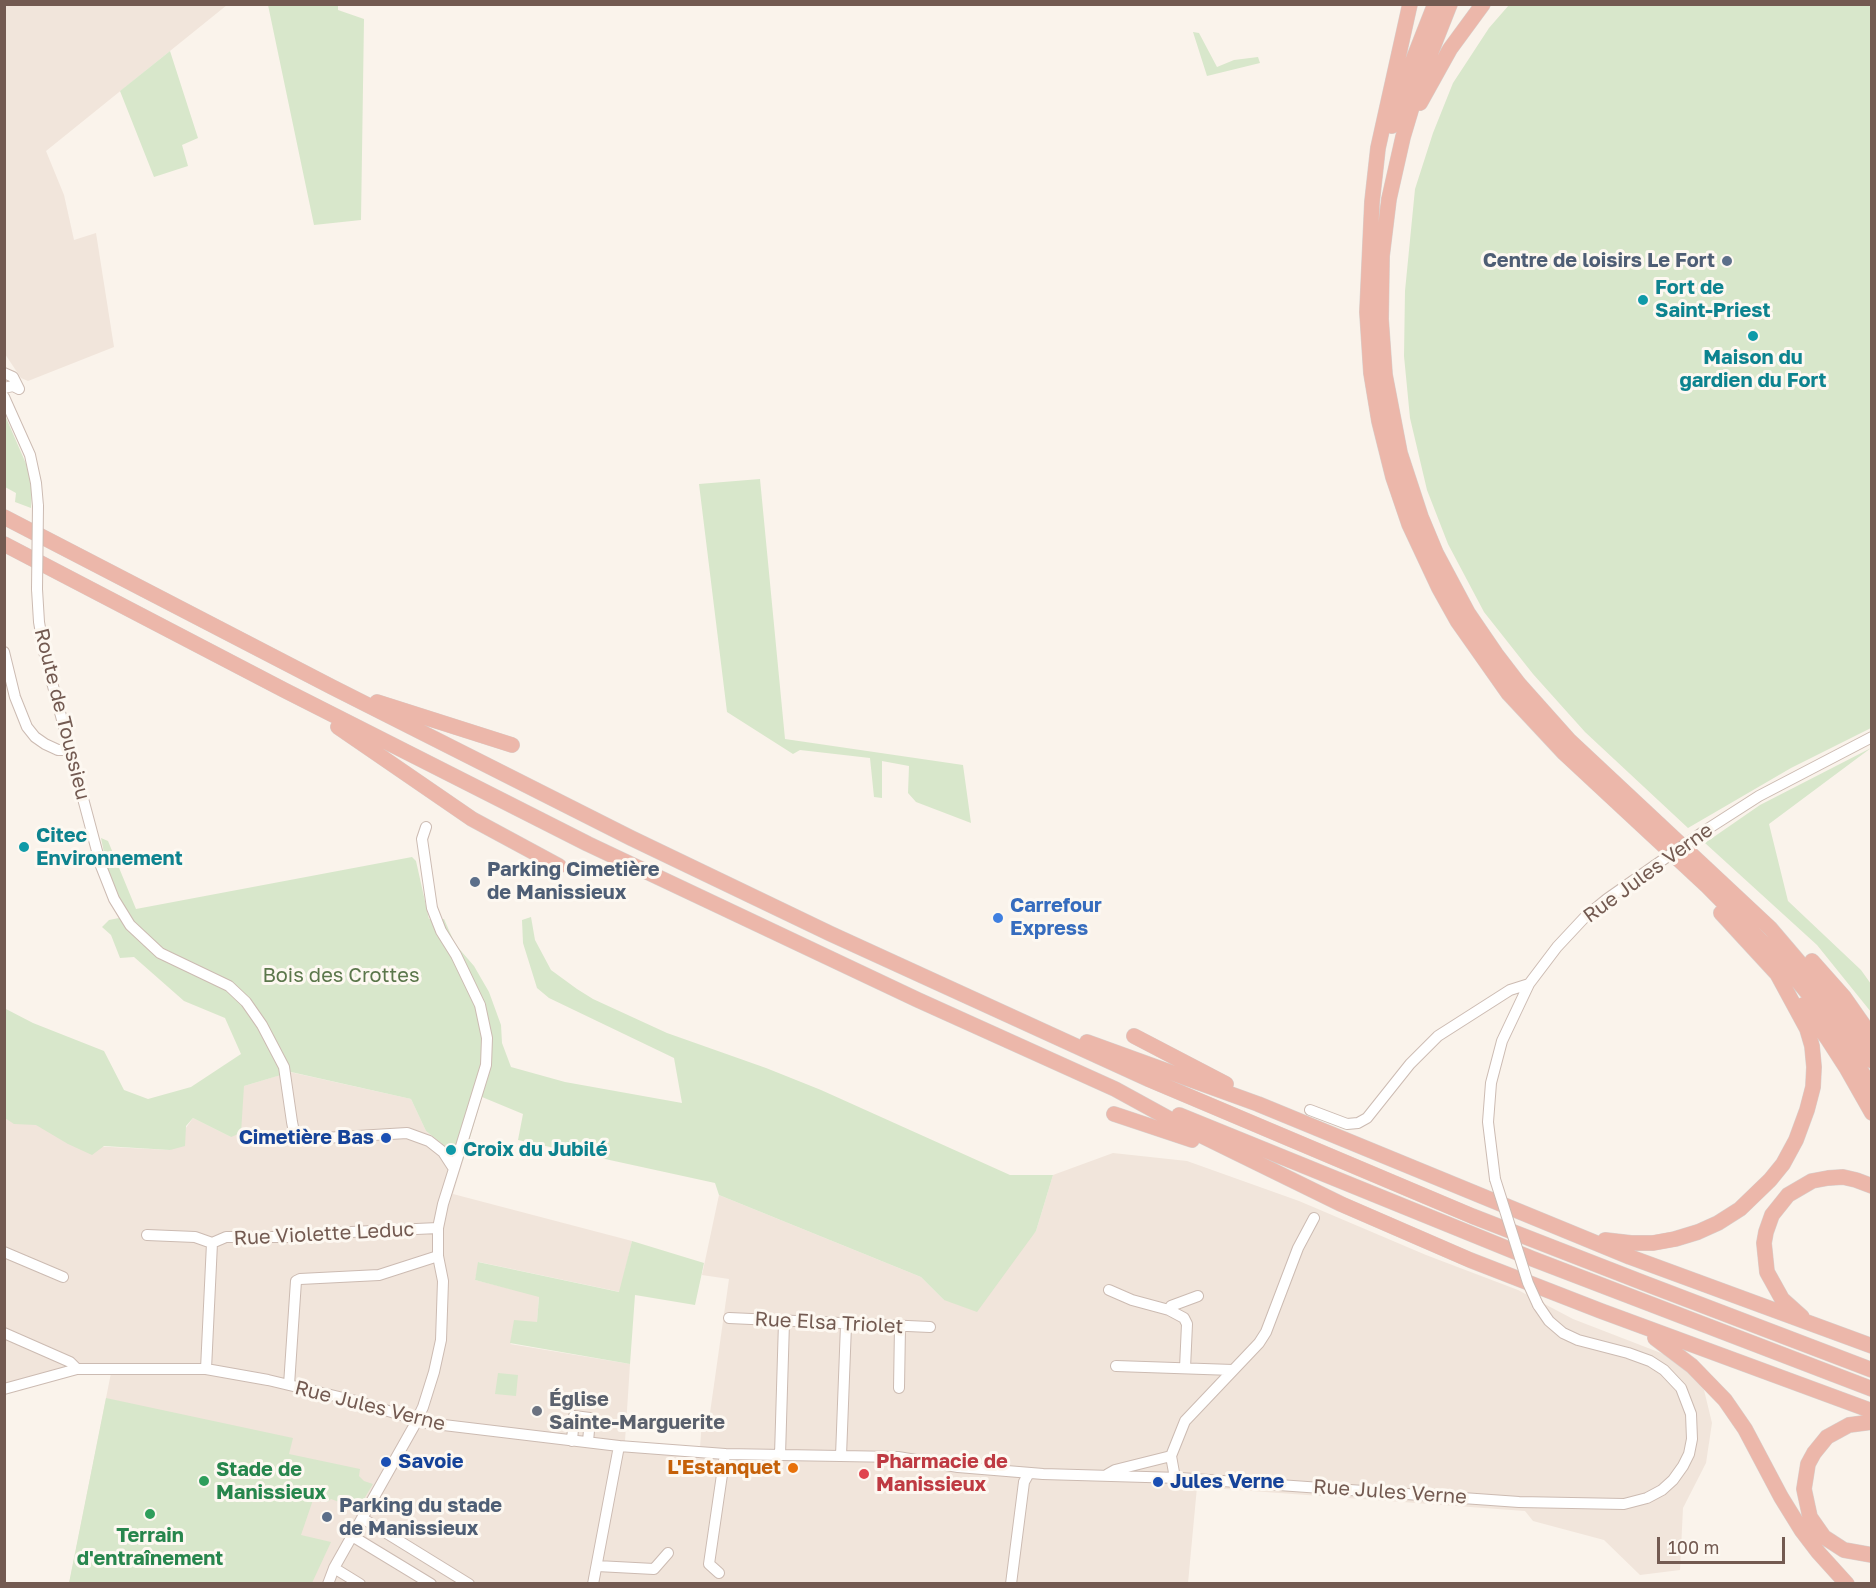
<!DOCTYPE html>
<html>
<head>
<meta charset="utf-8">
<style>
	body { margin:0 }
	#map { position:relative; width:1876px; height:1588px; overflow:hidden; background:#faf3eb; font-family:"Golos Text",sans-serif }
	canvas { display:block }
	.frame { position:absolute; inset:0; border:6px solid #735a51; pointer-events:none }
	.scale { position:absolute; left:1657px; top:1537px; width:128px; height:27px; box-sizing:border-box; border:3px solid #735a51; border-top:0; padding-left:8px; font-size:18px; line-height:21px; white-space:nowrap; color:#735a51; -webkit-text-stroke:4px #fdf8f1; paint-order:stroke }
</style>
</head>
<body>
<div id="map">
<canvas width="1876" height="1588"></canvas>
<div class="frame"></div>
<div class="scale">100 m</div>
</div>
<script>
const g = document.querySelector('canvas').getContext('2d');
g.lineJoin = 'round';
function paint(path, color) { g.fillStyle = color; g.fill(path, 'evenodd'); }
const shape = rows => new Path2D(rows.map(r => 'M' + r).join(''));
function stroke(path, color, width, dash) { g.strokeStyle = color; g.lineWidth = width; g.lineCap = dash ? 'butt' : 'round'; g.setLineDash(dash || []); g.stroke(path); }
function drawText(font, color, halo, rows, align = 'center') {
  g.font = font + ' "Golos Text",sans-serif'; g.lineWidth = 6; g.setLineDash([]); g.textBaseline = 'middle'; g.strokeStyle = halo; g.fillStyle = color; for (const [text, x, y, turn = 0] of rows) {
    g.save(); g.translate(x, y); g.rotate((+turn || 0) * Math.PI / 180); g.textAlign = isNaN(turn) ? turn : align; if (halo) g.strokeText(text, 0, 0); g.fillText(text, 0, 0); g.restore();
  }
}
paint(shape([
	[5,5,227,5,46,151,64,195,74,240,96,233,114,347,28,381,21,378,5,354],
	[290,1072,411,1099,426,1131,463,1161,453,1194,632,1241,620,1292,479,1262,475,1280,539,1296,537,1323,510,1344,630,1364,625,1441,700,1448,702,1420,709,1420,729,1279,702,1275,719,1195,921,1277,944,1300,1036,1231,1053,1175,1113,1153,1187,1161,1299,1201,1426,1255,1518,1290,1573,1319,1679,1360,1704,1390,1712,1423,1706,1463,1683,1508,1680,1570,1640,1575,1604,1540,1533,1521,1525,1511,1197,1487,1188,1583,69,1584,111,1373,83,1373,5,1394,5,1112,90,1146,170,1150,193,1118,231,1137,244,1086]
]), '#f1e5db');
paint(shape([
	[268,5,338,5,338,10,364,19,361,220,314,225],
	[1509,5,1871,5,1871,728,1791,768,1688,828,1585,732,1533,674,1484,612,1448,544,1427,490,1410,418,1404,356,1405,291,1415,189,1433,133,1453,83,1489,28],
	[1193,32,1199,33,1217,67,1234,60,1258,57,1260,63,1207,76],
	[170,51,198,138,182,145,188,166,154,177,120,91],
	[4,413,27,466,32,490,31,508,15,502,16,493,5,487],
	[760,479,785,739,963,765,971,823,916,802,908,793,909,766,882,761,882,798,874,797,870,758,800,750,793,754,727,712,699,484],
	[1871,748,1769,824,1788,901,1861,970,1871,984,1871,1012,1817,945,1705,843,1760,805],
	[101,838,108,841,136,909,412,857,416,861,429,919,444,919,455,944,474,966,489,992,501,1025,502,1043,511,1067,565,1082,682,1103,674,1058,549,998,537,988,523,943,522,920,531,917,535,940,551,970,577,989,593,999,667,1033,766,1068,821,1090,1010,1175,1053,1175,1036,1231,977,1312,944,1300,921,1277,719,1195,715,1183,518,1140,523,1114,482,1097,463,1161,426,1131,411,1099,291,1072,244,1086,241,1133,231,1137,193,1118,186,1126,185,1146,170,1150,104,1146,92,1155,68,1144,36,1125,14,1124,5,1118,4,1008,33,1023,104,1051,124,1090,148,1099,191,1087,241,1054,225,1018,184,1001,134,957,120,958,111,935,102,927,109,920,129,916,109,878],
	[632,1241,704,1263,695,1305,635,1295,630,1364,510,1343,514,1320,537,1322,539,1297,475,1280,478,1262,619,1292],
	[498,1373,518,1375,516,1396,495,1394],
	[106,1398,293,1438,289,1454,360,1469,359,1476,364,1481,373,1484,358,1509,331,1499,327,1502,314,1497,301,1535,331,1542,312,1583,69,1583]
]), '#d8e7cb');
const minor = shape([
	[4,373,13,377,19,389],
	[4,388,13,386,19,389],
	[4,397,30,455,36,483,38,506],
	[37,589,39,622,45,656,101,866,114,899,130,925,160,953,229,986,246,1002,262,1025,284,1067,292,1122,294,1132,300,1137,307,1139,407,1133,429,1141,443,1152,454,1169,443,1204,438,1228,438,1256,443,1281,441,1340,434,1372,423,1407,414,1426,334,1568,328,1584],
	[4,652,15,697,27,727,35,737,45,744,58,750,70,750],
	[426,827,422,839,432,908,441,931,456,955,480,1005,487,1038,486,1065,454,1169],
	[1706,830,1759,796,1872,737],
	[1310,1110,1347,1124,1358,1123,1367,1118,1410,1064,1438,1036,1510,990,1529,984],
	[1495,1179,1488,1122,1491,1083,1502,1041,1529,984,1557,947,1585,917,1607,899,1654,866],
	[147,1235,195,1237,212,1243,226,1237,293,1237,329,1233,438,1228],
	[4,1252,63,1277],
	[1109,1290,1132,1300,1169,1310,1184,1318,1187,1324,1185,1368],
	[1169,1310,1171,1306,1198,1296],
	[729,1318,930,1327],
	[4,1333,70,1362,77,1369],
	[1116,1366,1233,1370],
	[206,1369,212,1243],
	[289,1385,296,1281,300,1279,379,1275,438,1256],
	[899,1388,900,1326],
	[4,1389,77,1369,206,1369,268,1380,356,1401,427,1423,619,1446,725,1454,898,1457,958,1467,1043,1474,1180,1478,1519,1502,1624,1504,1647,1498,1662,1490,1673,1480,1683,1466,1689,1454,1692,1439,1691,1414,1681,1388,1664,1370,1650,1361,1628,1353,1578,1340,1563,1333,1549,1321,1538,1305],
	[572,1441,574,1416,590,1418,588,1442],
	[780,1455,784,1322],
	[841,1456,846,1325],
	[1108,1474,1115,1470,1171,1456],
	[1175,1478,1171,1456,1185,1421,1259,1343,1266,1332,1298,1248,1314,1218],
	[362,1518,469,1584],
	[352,1536,431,1584],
	[597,1566,654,1569,668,1553],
	[334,1568,360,1584],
	[719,1573,709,1564,725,1454],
	[593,1584,619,1446],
	[1011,1584,1024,1482,1029,1473]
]);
const highway = shape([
	[1410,4,1378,148,1372,202,1367,312,1371,373,1379,421,1393,477,1409,524,1439,588,1458,622,1508,693,1564,753,1707,886,1780,960,1822,1010,1872,1088],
	[1450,4,1420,80,1403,137,1389,199,1382,256,1381,319,1385,375,1400,453,1421,517,1436,553,1468,613,1496,654,1519,684,1569,740,1770,928,1834,1003,1872,1061],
	[1420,103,1450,49,1483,4],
	[1392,126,1406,78,1435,4],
	[4,517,332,687,631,838,831,934,1148,1079,1472,1216,1644,1283,1872,1370],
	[4,544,284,690,588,844,918,1000,1115,1089,1188,1129,1341,1204,1470,1260,1601,1311,1872,1411],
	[377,702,512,745],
	[338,727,472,819,559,866],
	[1721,913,1780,977],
	[1812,961,1844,997,1872,1037],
	[1803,1005,1827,1038,1847,1069,1872,1113],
	[1134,1036,1226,1084],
	[1087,1042,1258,1104,1630,1257,1872,1346],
	[1114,1114,1192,1140],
	[1179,1115,1533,1259,1872,1389],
	[1605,1240,1631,1243,1653,1243,1675,1239,1698,1232,1718,1223,1740,1209,1770,1180,1783,1164,1796,1140,1807,1110,1813,1087,1814,1067,1812,1046,1807,1029,1775,970],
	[1802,1317,1782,1299,1767,1272,1764,1243,1766,1232,1772,1215,1788,1195,1812,1181,1828,1178,1843,1177,1856,1180,1872,1186],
	[1655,1338,1692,1366,1725,1400,1745,1429,1781,1497,1802,1531,1818,1552,1847,1584],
	[1872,1422,1849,1425,1827,1437,1814,1453,1808,1464,1804,1489,1810,1517,1824,1537,1844,1550,1872,1555]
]);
stroke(minor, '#ccbbb2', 12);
stroke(highway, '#d8d1ce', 16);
stroke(minor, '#fff', 10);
stroke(highway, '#ecb7aa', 15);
const minorBridge = shape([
	[37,589,38,506],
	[1654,866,1706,830],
	[1495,1179,1528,1283,1538,1305]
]);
stroke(minorBridge, '#ccbbb2', 12, []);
stroke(minorBridge, '#fff', 10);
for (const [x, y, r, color] of [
	[1727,261,6,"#5c6f8a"],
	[1643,300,6,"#0f9aa8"],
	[1753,336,6,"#0f9aa8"],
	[24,847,6,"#0f9aa8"],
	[475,882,6,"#5c6f8a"],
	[998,918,6,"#3f7fe0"],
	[386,1138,6,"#1a4fb4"],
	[451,1150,6,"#0f9aa8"],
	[537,1411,6,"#6b7280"],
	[386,1462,6,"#1a4fb4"],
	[793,1468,6,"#e8710a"],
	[864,1474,6,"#e0444e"],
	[204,1481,6,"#2e9e5b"],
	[1158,1482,6,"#1a4fb4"],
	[150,1514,6,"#2e9e5b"],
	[327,1517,6,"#5c6f8a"]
]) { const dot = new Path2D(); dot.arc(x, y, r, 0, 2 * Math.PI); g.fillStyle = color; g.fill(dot); stroke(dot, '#fdf8f1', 2); }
drawText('bold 20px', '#4e5e75', '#fdf8f1', [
	["Centre de loisirs Le Fort",1715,261,"right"],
	["Parking Cimetière",487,870],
	["de Manissieux",487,893],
	["Parking du stade",339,1506],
	["de Manissieux",339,1529]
], 'left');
drawText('bold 20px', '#0d838f', '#fdf8f1', [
	["Fort de",1655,288],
	["Saint-Priest",1655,311],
	["Maison du",1753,358,"center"],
	["gardien du Fort",1753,381,"center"],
	["Citec",36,836],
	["Environnement",36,859],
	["Croix du Jubilé",463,1150]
], 'left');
drawText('20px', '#735a51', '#fdf8f1', [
	["Route de Toussieu",62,714,76],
	["Rue Jules Verne",1648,873,-36],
	["Rue Violette Leduc",324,1234,-3],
	["Rue Elsa Triolet",829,1323,3],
	["Rue Jules Verne",370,1406,14],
	["Rue Jules Verne",1390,1492,4]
]);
drawText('bold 20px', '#366cbe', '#fdf8f1', [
	["Carrefour",1010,906],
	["Express",1010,929]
], 'left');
drawText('20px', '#5b774b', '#fdf8f1', [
	["Bois des Crottes",341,976]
]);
drawText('bold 20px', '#164399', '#fdf8f1', [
	["Cimetière Bas",374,1138,"right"],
	["Savoie",398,1462],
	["Jules Verne",1170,1482]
], 'left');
drawText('bold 20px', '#5b616d', '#fdf8f1', [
	["Église",549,1400],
	["Sainte-Marguerite",549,1423]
], 'left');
drawText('bold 20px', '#be3a42', '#fdf8f1', [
	["Pharmacie de",876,1462],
	["Manissieux",876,1485]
], 'left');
drawText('bold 20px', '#c56008', '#fdf8f1', [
	["L'Estanquet",781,1468]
], 'right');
drawText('bold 20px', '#27864d', '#fdf8f1', [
	["Stade de",216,1470],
	["Manissieux",216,1493],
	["Terrain",150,1536,"center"],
	["d'entraînement",150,1559,"center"]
], 'left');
</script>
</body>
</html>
